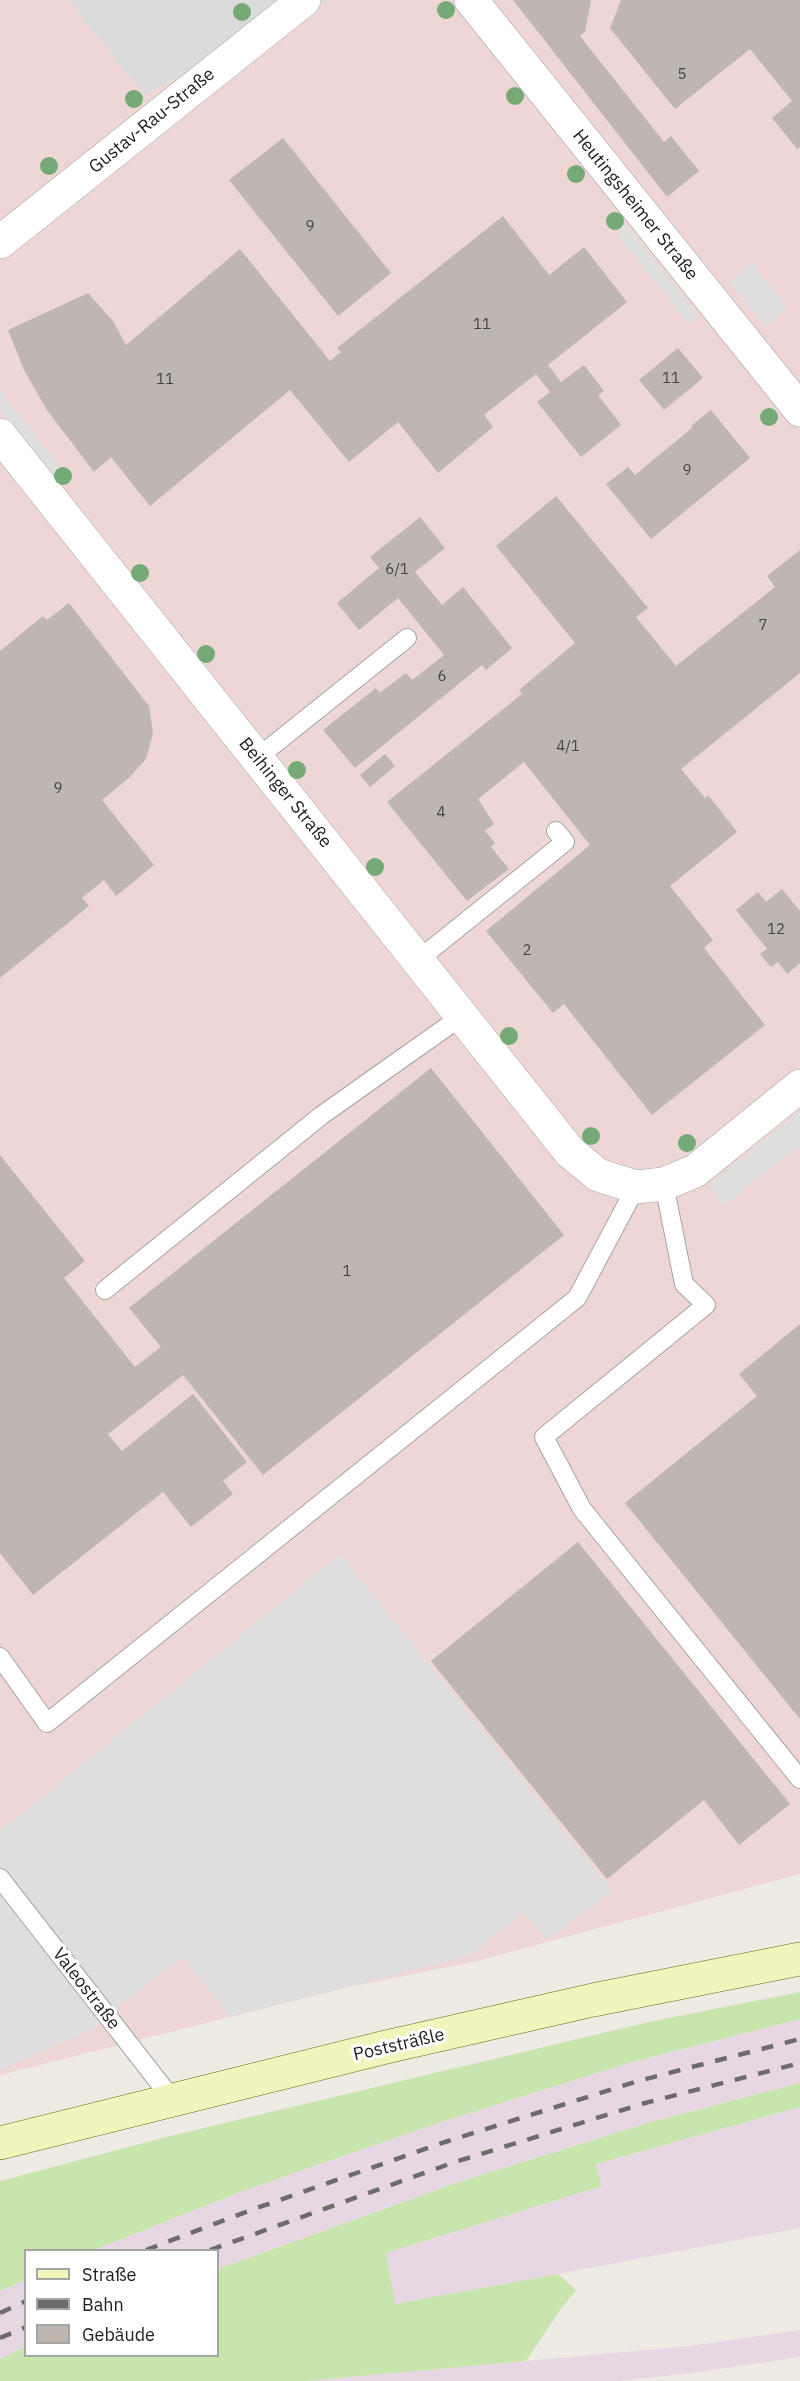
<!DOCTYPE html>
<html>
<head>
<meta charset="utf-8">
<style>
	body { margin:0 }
	#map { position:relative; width:800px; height:2381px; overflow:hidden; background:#eeebe4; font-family:"IBM Plex Sans",sans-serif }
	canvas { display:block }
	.legend { position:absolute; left:24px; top:2249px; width:195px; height:108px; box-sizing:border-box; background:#fff; border:2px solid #a5a5a5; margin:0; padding:8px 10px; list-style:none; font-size:18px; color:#1e1e1e }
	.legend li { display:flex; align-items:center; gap:12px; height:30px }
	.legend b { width:30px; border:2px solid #a5a5a5 }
</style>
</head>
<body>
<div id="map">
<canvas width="800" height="2381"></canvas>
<ul class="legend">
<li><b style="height:8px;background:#f1f5bb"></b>Straße</li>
<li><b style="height:8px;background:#6c6c6c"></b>Bahn</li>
<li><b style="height:16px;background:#beb7b1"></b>Gebäude</li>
</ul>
</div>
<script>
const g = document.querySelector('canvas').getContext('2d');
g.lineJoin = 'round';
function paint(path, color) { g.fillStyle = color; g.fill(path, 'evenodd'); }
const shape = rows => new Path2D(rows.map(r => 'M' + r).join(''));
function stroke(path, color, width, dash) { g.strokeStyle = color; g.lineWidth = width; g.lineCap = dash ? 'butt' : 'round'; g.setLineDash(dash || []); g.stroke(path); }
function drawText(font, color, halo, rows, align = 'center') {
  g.font = font + ' "IBM Plex Sans",sans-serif'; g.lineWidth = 6; g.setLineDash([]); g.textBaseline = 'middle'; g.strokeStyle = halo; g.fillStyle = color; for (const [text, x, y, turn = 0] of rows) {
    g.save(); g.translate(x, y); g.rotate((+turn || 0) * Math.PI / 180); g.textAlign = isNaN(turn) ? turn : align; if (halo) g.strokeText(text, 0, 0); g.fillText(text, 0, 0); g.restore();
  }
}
paint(shape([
	[68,0,330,0,144,95]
]), '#dcdbdb');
paint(shape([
	[0,0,68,0,144,95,330,0,800,0,800,1874,473,1962,349,1987,0,2075]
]), '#eed6d4');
paint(shape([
	[800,2019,800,2083,651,2122,459,2182,218,2269,218,2250,94,2250,240,2192,438,2123,632,2062],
	[800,2107,800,2228,394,2305,386,2253,602,2186,596,2164],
	[25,2280,25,2347,0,2359,0,2291],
	[800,2330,800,2357,693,2373,619,2381,304,2381,690,2346]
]), '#e7d7e3');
paint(shape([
	[800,1992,800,2019,632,2062,438,2123,240,2192,94,2250,26,2250,25,2280,0,2291,0,2181,170,2136,649,2022],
	[800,2083,800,2107,596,2164,602,2186,386,2253,395,2304,558,2274,576,2290,560,2310,526,2361,304,2381,0,2381,0,2359,25,2347,26,2356,218,2356,218,2269,459,2182,651,2122]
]), '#c8e5ad');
paint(shape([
	[621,219,699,316,689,324,618,236],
	[752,263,788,308,766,327,729,282],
	[0,391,62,468,53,475,0,409],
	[800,1111,800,1145,724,1206,708,1186],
	[340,1554,613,1892,547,1940,523,1913,471,1955,230,2017,182,1957,90,2030,0,2070,0,1831]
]), '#dedede');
paint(shape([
	[513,0,591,0,585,32,580,36,664,142,671,136,699,171,667,197],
	[621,0,800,0,800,147,797,149,772,118,792,101,750,49,675,109,610,28],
	[283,138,391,273,338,316,229,180],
	[503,216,549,275,584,247,627,302,548,365,561,382,584,365,604,391,598,395,621,425,581,457,537,402,550,392,536,374,484,415,493,427,438,473,398,422,349,462,290,390,150,506,111,457,94,472,47,410,24,370,8,330,88,293,113,321,126,345,240,249,330,361,341,352,337,348],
	[678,348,703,378,664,410,639,380],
	[711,410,750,458,651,539,606,484,628,467,635,475,693,427,691,426],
	[556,496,648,608,636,617,676,666,775,587,767,576,800,550,800,673,681,769,705,798,708,795,737,832,670,886,713,940,704,948,765,1025,652,1115,564,1004,553,1013,486,931,590,845,524,762,478,799,494,824,485,831,495,843,491,847,509,869,467,901,387,802,522,694,519,690,575,643,496,546],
	[420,517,445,548,415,572,442,605,463,587,512,648,486,670,482,665,355,768,323,730,376,688,380,693,406,673,412,680,444,655,398,598,359,630,337,603,379,568,370,557],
	[69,603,149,706,153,733,146,759,129,778,102,800,154,865,116,896,104,880,82,898,89,906,0,978,0,651,43,616,47,620],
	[385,754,395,766,370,787,360,775],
	[782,889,800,911,800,963,787,974,778,962,771,967,760,954,767,949,736,910,758,892,766,902],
	[431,1068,564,1235,263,1475,183,1375,108,1434,122,1451,193,1394,247,1462,223,1481,233,1494,191,1527,163,1492,33,1595,0,1553,0,1155,85,1261,64,1278,135,1367,161,1347,129,1308],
	[800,1324,800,1719,625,1503,757,1396,739,1374],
	[578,1542,790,1804,739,1845,704,1800,607,1879,431,1661]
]), '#beb7b1');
const service = shape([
	[257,758,407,638],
	[418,960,565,842,556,831],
	[664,1184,684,1284,706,1305,544,1437,582,1509,800,1779],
	[105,1290,322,1115,462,1016],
	[0,1657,47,1723,577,1298,636,1187],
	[0,1878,172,2099]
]);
const minor = shape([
	[471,0,800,410],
	[0,242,304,0],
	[0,435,570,1152,598,1175,636,1187,664,1184,695,1171,800,1086]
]);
const secondary = shape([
	[0,2143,386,2047,593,2000,800,1959]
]);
stroke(service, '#a5a5a5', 20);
stroke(minor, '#a5a5a5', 34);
stroke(secondary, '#616e0b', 34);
stroke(service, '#fff', 18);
stroke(minor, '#fff', 33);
stroke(secondary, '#f1f5bb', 33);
stroke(shape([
	[146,2250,251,2210,445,2142,638,2081,800,2039],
	[210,2250,452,2163,645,2103,800,2063],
	[0,2313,26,2301],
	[0,2338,26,2327]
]), '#6c6c6c', 4.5, [12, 12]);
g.fillStyle = '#75aa77';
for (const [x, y] of [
	[446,10],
	[242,12],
	[515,96],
	[134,99],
	[49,166],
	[576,174],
	[615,221],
	[769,417],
	[63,476],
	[140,573],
	[206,654],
	[297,770],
	[375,867],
	[509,1036],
	[591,1136],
	[687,1143]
]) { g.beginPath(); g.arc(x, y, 9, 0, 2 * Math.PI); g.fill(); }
drawText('15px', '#464443', null, [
	["5",682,75],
	["9",310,227],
	["11",482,325],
	["11",671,379],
	["11",165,380],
	["9",687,471],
	["6/1",397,570],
	["7",763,626],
	["6",442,677],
	["4/1",568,747],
	["9",58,789],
	["4",441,813],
	["12",776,930],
	["2",527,951],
	["1",347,1272]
]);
drawText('18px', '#1e1e1e', '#fff', [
	["Gustav-Rau-Straße",152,121,-39],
	["Heutingsheimer Straße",635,205,51],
	["Beihinger Straße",285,793,51],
	["Valeostraße",86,1989,52],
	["Poststräßle",399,2045,-13]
]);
</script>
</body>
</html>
